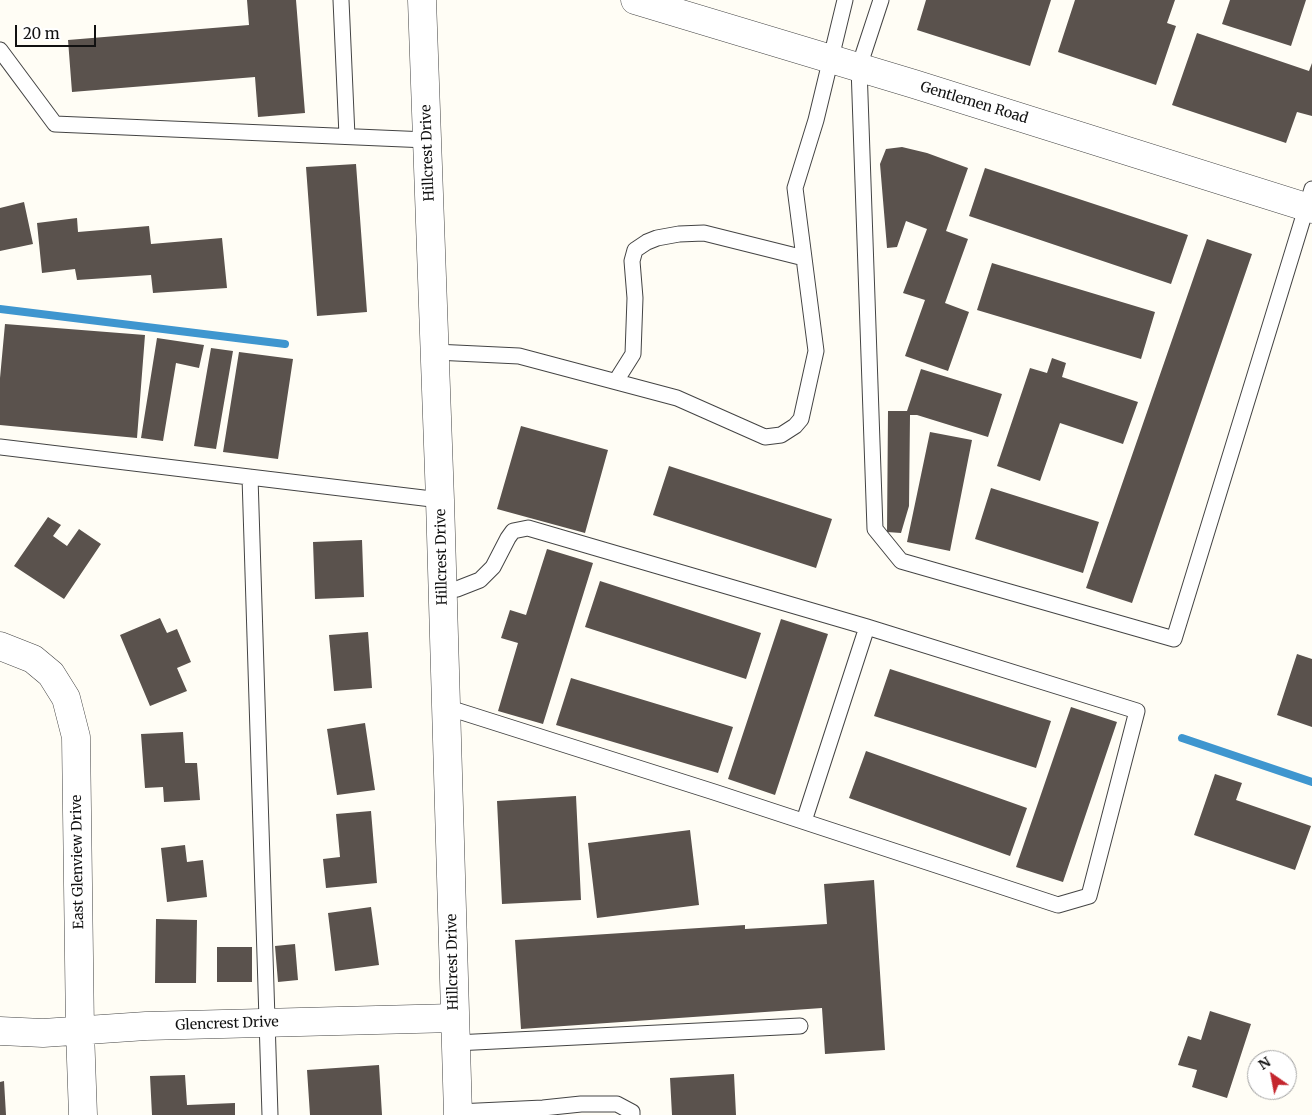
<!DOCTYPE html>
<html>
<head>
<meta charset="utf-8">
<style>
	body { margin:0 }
	#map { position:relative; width:1312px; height:1115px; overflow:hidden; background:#fffdf5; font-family:Merriweather,serif }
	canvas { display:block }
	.north { position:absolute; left:1247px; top:1050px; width:50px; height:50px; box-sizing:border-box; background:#fff; border:1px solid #a0a0a0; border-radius:50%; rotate:327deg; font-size:14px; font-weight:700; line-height:20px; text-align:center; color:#111 }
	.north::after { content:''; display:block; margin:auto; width:18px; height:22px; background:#c4262e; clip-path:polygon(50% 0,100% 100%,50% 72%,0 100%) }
	.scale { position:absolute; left:15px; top:25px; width:81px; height:22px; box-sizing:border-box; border:2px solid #111; border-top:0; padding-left:6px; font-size:15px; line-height:18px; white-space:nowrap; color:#111; -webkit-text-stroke:4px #fff; paint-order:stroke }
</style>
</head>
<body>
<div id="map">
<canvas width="1312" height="1115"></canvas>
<div class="north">N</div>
<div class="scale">20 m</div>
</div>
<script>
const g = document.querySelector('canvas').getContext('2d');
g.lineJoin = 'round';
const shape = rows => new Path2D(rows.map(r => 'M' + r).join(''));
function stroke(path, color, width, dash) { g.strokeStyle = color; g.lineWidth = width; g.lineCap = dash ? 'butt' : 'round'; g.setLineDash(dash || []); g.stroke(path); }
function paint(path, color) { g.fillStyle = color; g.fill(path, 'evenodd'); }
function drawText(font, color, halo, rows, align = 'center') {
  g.font = font + ' Merriweather,serif'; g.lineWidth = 5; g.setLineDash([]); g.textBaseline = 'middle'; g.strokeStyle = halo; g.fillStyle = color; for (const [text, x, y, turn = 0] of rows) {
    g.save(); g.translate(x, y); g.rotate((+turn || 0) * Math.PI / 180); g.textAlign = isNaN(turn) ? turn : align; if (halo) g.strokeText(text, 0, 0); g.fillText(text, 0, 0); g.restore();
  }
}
stroke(shape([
	[0,309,285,344],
	[1182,738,1312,782]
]), '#3f96cf', 8);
paint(shape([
	[247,0,296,0,305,113,258,117,255,77,72,92,68,40,249,25],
	[926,0,1051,0,1030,66,917,30],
	[1075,0,1175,0,1167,23,1176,26,1156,85,1058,52],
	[1230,0,1306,0,1291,46,1222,24],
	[1197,33,1309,71,1312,63,1312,116,1297,112,1286,143,1172,105],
	[902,147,927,153,968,168,946,231,968,239,945,303,969,312,948,371,905,356,925,300,903,293,927,229,906,221,897,247,887,248,880,164,886,149],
	[356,164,367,312,317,316,306,167],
	[985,168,1188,235,1171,284,969,216],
	[24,202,33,244,0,251,0,208],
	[77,218,78,232,149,226,151,244,222,238,227,288,153,293,151,275,77,280,75,269,42,273,37,223],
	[1207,239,1252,254,1132,603,1086,588],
	[992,263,1155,312,1141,359,977,310],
	[5,324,145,335,137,438,0,425,0,378],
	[157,338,204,345,199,368,176,363,163,441,141,438],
	[211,348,233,351,216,449,194,446],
	[239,352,293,359,278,459,223,452],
	[1052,358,1066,363,1062,377,1138,402,1123,444,1060,423,1040,481,997,466,1030,368,1047,373],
	[921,369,1002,394,988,437,917,415,910,415,909,506,901,533,887,532,888,411,907,411],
	[521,426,608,450,585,533,497,509],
	[930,432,972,440,950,551,907,542],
	[669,466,832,519,816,568,653,515],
	[991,488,1099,522,1083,573,975,539],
	[48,517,61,525,53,536,67,546,79,529,101,544,64,599,14,566],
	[362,540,364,597,315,599,313,542],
	[547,549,593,563,543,724,498,711,518,643,501,638,510,610,526,615],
	[600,581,761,633,746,679,585,627],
	[160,618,167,633,177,629,191,662,177,668,187,691,150,706,120,635],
	[781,619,828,634,775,795,728,779],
	[368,632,372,688,334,691,329,635],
	[1297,654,1312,659,1312,727,1277,715],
	[890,669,1051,721,1036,768,874,716],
	[571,678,733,727,718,773,556,725],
	[1071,707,1117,722,1063,882,1016,867],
	[365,723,375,790,337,795,327,729],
	[183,732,185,763,197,763,200,800,164,802,163,787,145,788,141,734],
	[866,751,1027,808,1010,856,849,798],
	[1215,774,1242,783,1236,800,1311,826,1295,870,1194,835],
	[576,796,581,900,502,904,497,801],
	[371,811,377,883,326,888,323,859,340,857,336,814],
	[690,830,699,905,597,918,588,843],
	[185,845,187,862,203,860,207,897,167,902,161,848],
	[874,880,885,1050,825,1054,822,1008,521,1029,515,940,745,925,745,929,827,924,824,884],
	[371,907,379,965,335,971,328,913],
	[156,919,197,920,196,983,155,983],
	[295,944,298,980,278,982,275,946],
	[217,947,252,947,252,982,217,982],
	[1210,1011,1251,1024,1227,1098,1192,1087,1197,1070,1178,1065,1188,1036,1201,1040],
	[379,1065,382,1115,310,1115,307,1070],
	[734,1074,736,1115,672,1115,670,1078],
	[185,1075,187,1105,235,1103,235,1115,152,1115,150,1076],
	[4,1081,6,1115,0,1115,0,1082]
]), '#5a524d');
const service = shape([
	[341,0,347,136],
	[881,0,859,67,875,529,901,561,1174,639,1312,189],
	[0,50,55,124,427,140],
	[435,352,519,356,677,398,765,437,781,435,795,426,801,419,816,351,795,188,816,120,845,0],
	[616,381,633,354,635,298,632,261,635,250,647,242,657,238,679,234,704,233,804,258],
	[0,447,440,500],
	[250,477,270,1115],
	[443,591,457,589,480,580,493,567,508,538,513,531,528,528,867,627,1137,711,1089,896,1058,905,714,792,446,707],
	[804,821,867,627],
	[455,1043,800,1026],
	[457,1112,543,1108,581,1104,617,1104,632,1112,632,1115]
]);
const minor = shape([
	[635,0,914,84,1312,209],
	[0,646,33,659,51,674,66,698,76,737,80,1031,83,1115],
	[0,1031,43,1033,146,1026,454,1018]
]);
const tertiary = shape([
	[422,0,440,500,458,1115]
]);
stroke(service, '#444', 17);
stroke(minor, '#444', 29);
stroke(tertiary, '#444', 29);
stroke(service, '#fff', 15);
stroke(minor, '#fff', 28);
stroke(tertiary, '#fff', 28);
drawText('14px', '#111', '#fff', [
	["Gentlemen Road",974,103,17],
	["Hillcrest Drive",428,153,-92],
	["Hillcrest Drive",442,557,-91],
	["East Glenview Drive",78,862,-91],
	["Hillcrest Drive",453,962,-91],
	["Glencrest Drive",227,1024,-2]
]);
</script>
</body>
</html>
